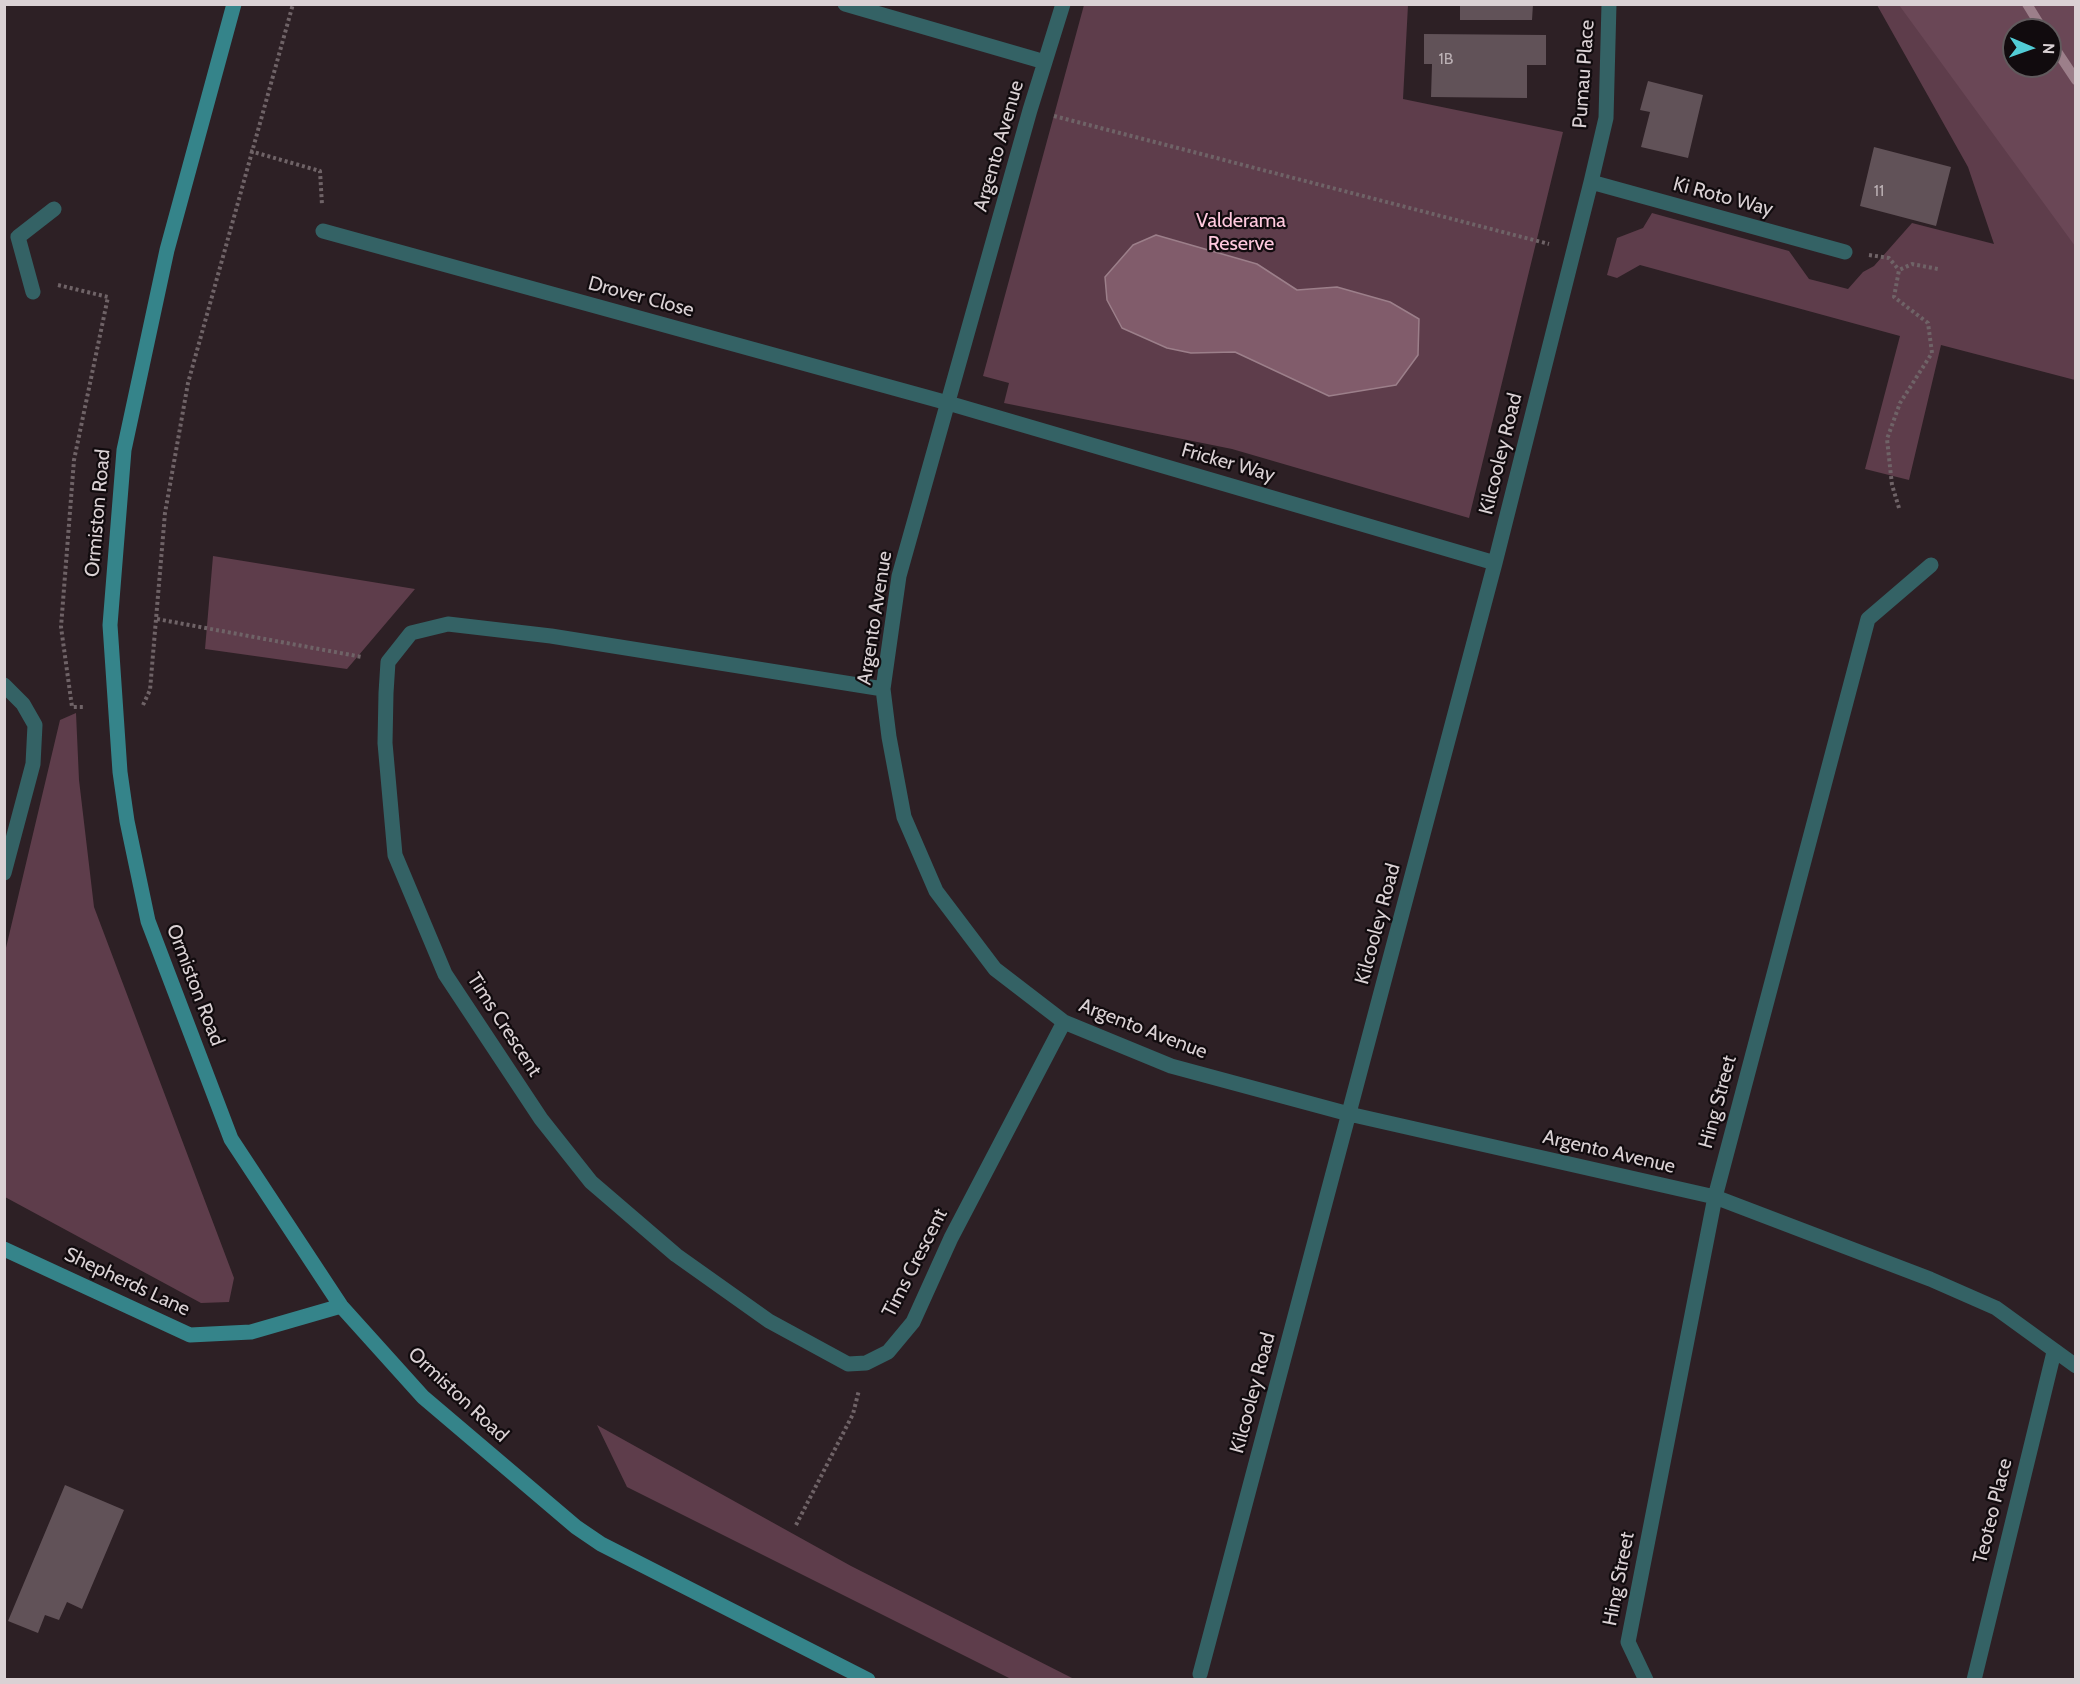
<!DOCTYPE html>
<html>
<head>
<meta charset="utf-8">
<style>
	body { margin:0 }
	#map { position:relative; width:2080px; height:1684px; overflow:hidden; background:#2d2025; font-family:Cabin,sans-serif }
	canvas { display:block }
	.frame { position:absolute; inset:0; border:6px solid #dad1d4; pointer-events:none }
	.north { position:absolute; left:2002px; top:18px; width:60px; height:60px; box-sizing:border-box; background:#110b0e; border:2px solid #615a5d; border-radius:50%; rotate:92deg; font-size:16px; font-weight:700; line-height:24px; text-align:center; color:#dad1d4 }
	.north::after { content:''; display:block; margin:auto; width:21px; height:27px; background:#52ccd5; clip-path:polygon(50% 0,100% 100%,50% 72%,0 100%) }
</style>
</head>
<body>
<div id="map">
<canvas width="2080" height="1684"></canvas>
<div class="frame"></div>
<div class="north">N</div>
</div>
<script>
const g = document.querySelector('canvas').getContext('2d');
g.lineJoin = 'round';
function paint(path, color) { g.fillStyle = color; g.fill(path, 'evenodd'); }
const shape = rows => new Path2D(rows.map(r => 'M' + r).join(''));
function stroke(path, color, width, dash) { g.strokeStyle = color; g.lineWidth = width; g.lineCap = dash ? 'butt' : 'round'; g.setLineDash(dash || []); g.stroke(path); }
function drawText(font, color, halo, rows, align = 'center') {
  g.font = font + ' Cabin,sans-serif'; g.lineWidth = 4.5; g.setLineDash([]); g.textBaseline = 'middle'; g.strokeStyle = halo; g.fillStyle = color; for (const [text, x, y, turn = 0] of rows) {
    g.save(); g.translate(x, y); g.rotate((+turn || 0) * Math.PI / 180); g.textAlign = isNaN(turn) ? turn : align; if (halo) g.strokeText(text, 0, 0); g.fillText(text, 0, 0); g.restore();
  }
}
paint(shape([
	[1084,5,1408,5,1403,99,1563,132,1469,518,1232,449,1004,403,1009,383,983,376],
	[1877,5,2075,5,2075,380,1941,345,1909,480,1865,469,1900,336,1640,265,1617,278,1607,275,1617,238,1643,228,1652,213,1789,251,1809,279,1848,289,1863,272,1874,266,1912,223,1994,244,1968,167],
	[2014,30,2050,30,2050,66,2014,66],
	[213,556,415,589,347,669,205,649],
	[76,713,79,780,94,907,234,1278,229,1302,201,1303,5,1197,5,952,60,720],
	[597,1425,851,1566,1074,1679,1011,1679,627,1487]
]), '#5e3d4b');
paint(shape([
	[1899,5,2075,5,2075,246],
	[2014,30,2050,30,2050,66,2014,66]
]), '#6a4756');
const water = shape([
	[1156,235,1257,264,1297,290,1337,287,1390,302,1419,319,1418,355,1396,385,1329,396,1235,352,1191,353,1167,348,1122,328,1107,300,1105,277,1133,245,1156,235]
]);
paint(water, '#815c6b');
stroke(water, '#9c7f8a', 1.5);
stroke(shape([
	[2027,4,2043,30],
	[2050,41,2076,80]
]), '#9c7f8a', 10);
paint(shape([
	[1460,4,1533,4,1532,20,1460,20],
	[1424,34,1546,35,1546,65,1527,65,1527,98,1431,97,1432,64,1424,64],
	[1648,81,1703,95,1688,158,1641,147,1650,112,1640,110],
	[1874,147,1951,167,1936,226,1860,206],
	[65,1485,124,1510,82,1609,67,1602,59,1620,45,1615,38,1633,8,1621]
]), '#615258');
stroke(shape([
	[1054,116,1549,244],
	[250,151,320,171,322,205],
	[1869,255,1889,258,1899,270],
	[58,285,108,297,74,460,61,627,72,707,83,707],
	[1899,508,1892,485,1887,439,1900,403,1932,353,1928,323,1894,297,1899,270,1912,264,1938,269],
	[157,619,362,657],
	[143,705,150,690,165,513,188,383,293,4],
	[796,1525,853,1414,859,1390],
	[1109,1680,1110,1680]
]), '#6f6367', 4, [3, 3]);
stroke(shape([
	[845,4,1045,62],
	[1063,4,1030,110,899,576,883,689,889,737,904,817,936,891,995,969,1064,1022,1171,1066,1349,1114,1715,1197,1930,1279,1996,1308,2076,1366],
	[1591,182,1845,252],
	[323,231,948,403,1495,563],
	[33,292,18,237,54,209],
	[4,685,23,704,35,725,33,764,4,873],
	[883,689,551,636,448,624,411,633,388,662,386,693,385,743,395,855,445,974,541,1119,591,1182,676,1255,769,1321,848,1364,866,1363,888,1352,913,1322,951,1238,1064,1022],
	[1200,1674,1495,563,1591,182,1606,118,1609,4],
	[1646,1680,1628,1642,1715,1197,1868,619,1931,565],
	[1974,1680,2054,1352]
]), '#346265', 15);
stroke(shape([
	[234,4,167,250,124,450,110,625,120,772,127,821,148,921,231,1139,341,1306,423,1397,576,1527,601,1544,868,1680],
	[4,1249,190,1335,251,1332,341,1306]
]), '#35848a', 15);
drawText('16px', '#bcb1b5', null, [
	["1B",1446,59],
	["11",1879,191]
]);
drawText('20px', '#dad1d4', '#110b0e', [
	["Pumau Place",1584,74,-86],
	["Argento Avenue",999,146,-74],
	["Ki Roto Way",1723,197,15],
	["Drover Close",641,297,15],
	["Kilcooley Road",1501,454,-76],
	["Fricker Way",1228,463,16],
	["Ormiston Road",98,513,-85],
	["Argento Avenue",875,618,-81],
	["Kilcooley Road",1378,924,-75],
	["Ormiston Road",195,985,69],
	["Tims Crescent",504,1025,57],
	["Argento Avenue",1143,1029,21],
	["Hing Street",1718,1102,-75],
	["Argento Avenue",1609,1152,13],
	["Tims Crescent",915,1263,-63],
	["Shepherds Lane",127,1282,25],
	["Kilcooley Road",1253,1393,-75],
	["Ormiston Road",458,1395,43],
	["Teoteo Place",1993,1511,-76],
	["Hing Street",1619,1579,-79]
]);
drawText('20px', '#ffc9de', '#110b0e', [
	["Valderama",1241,221],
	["Reserve",1241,244]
]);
</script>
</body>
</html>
